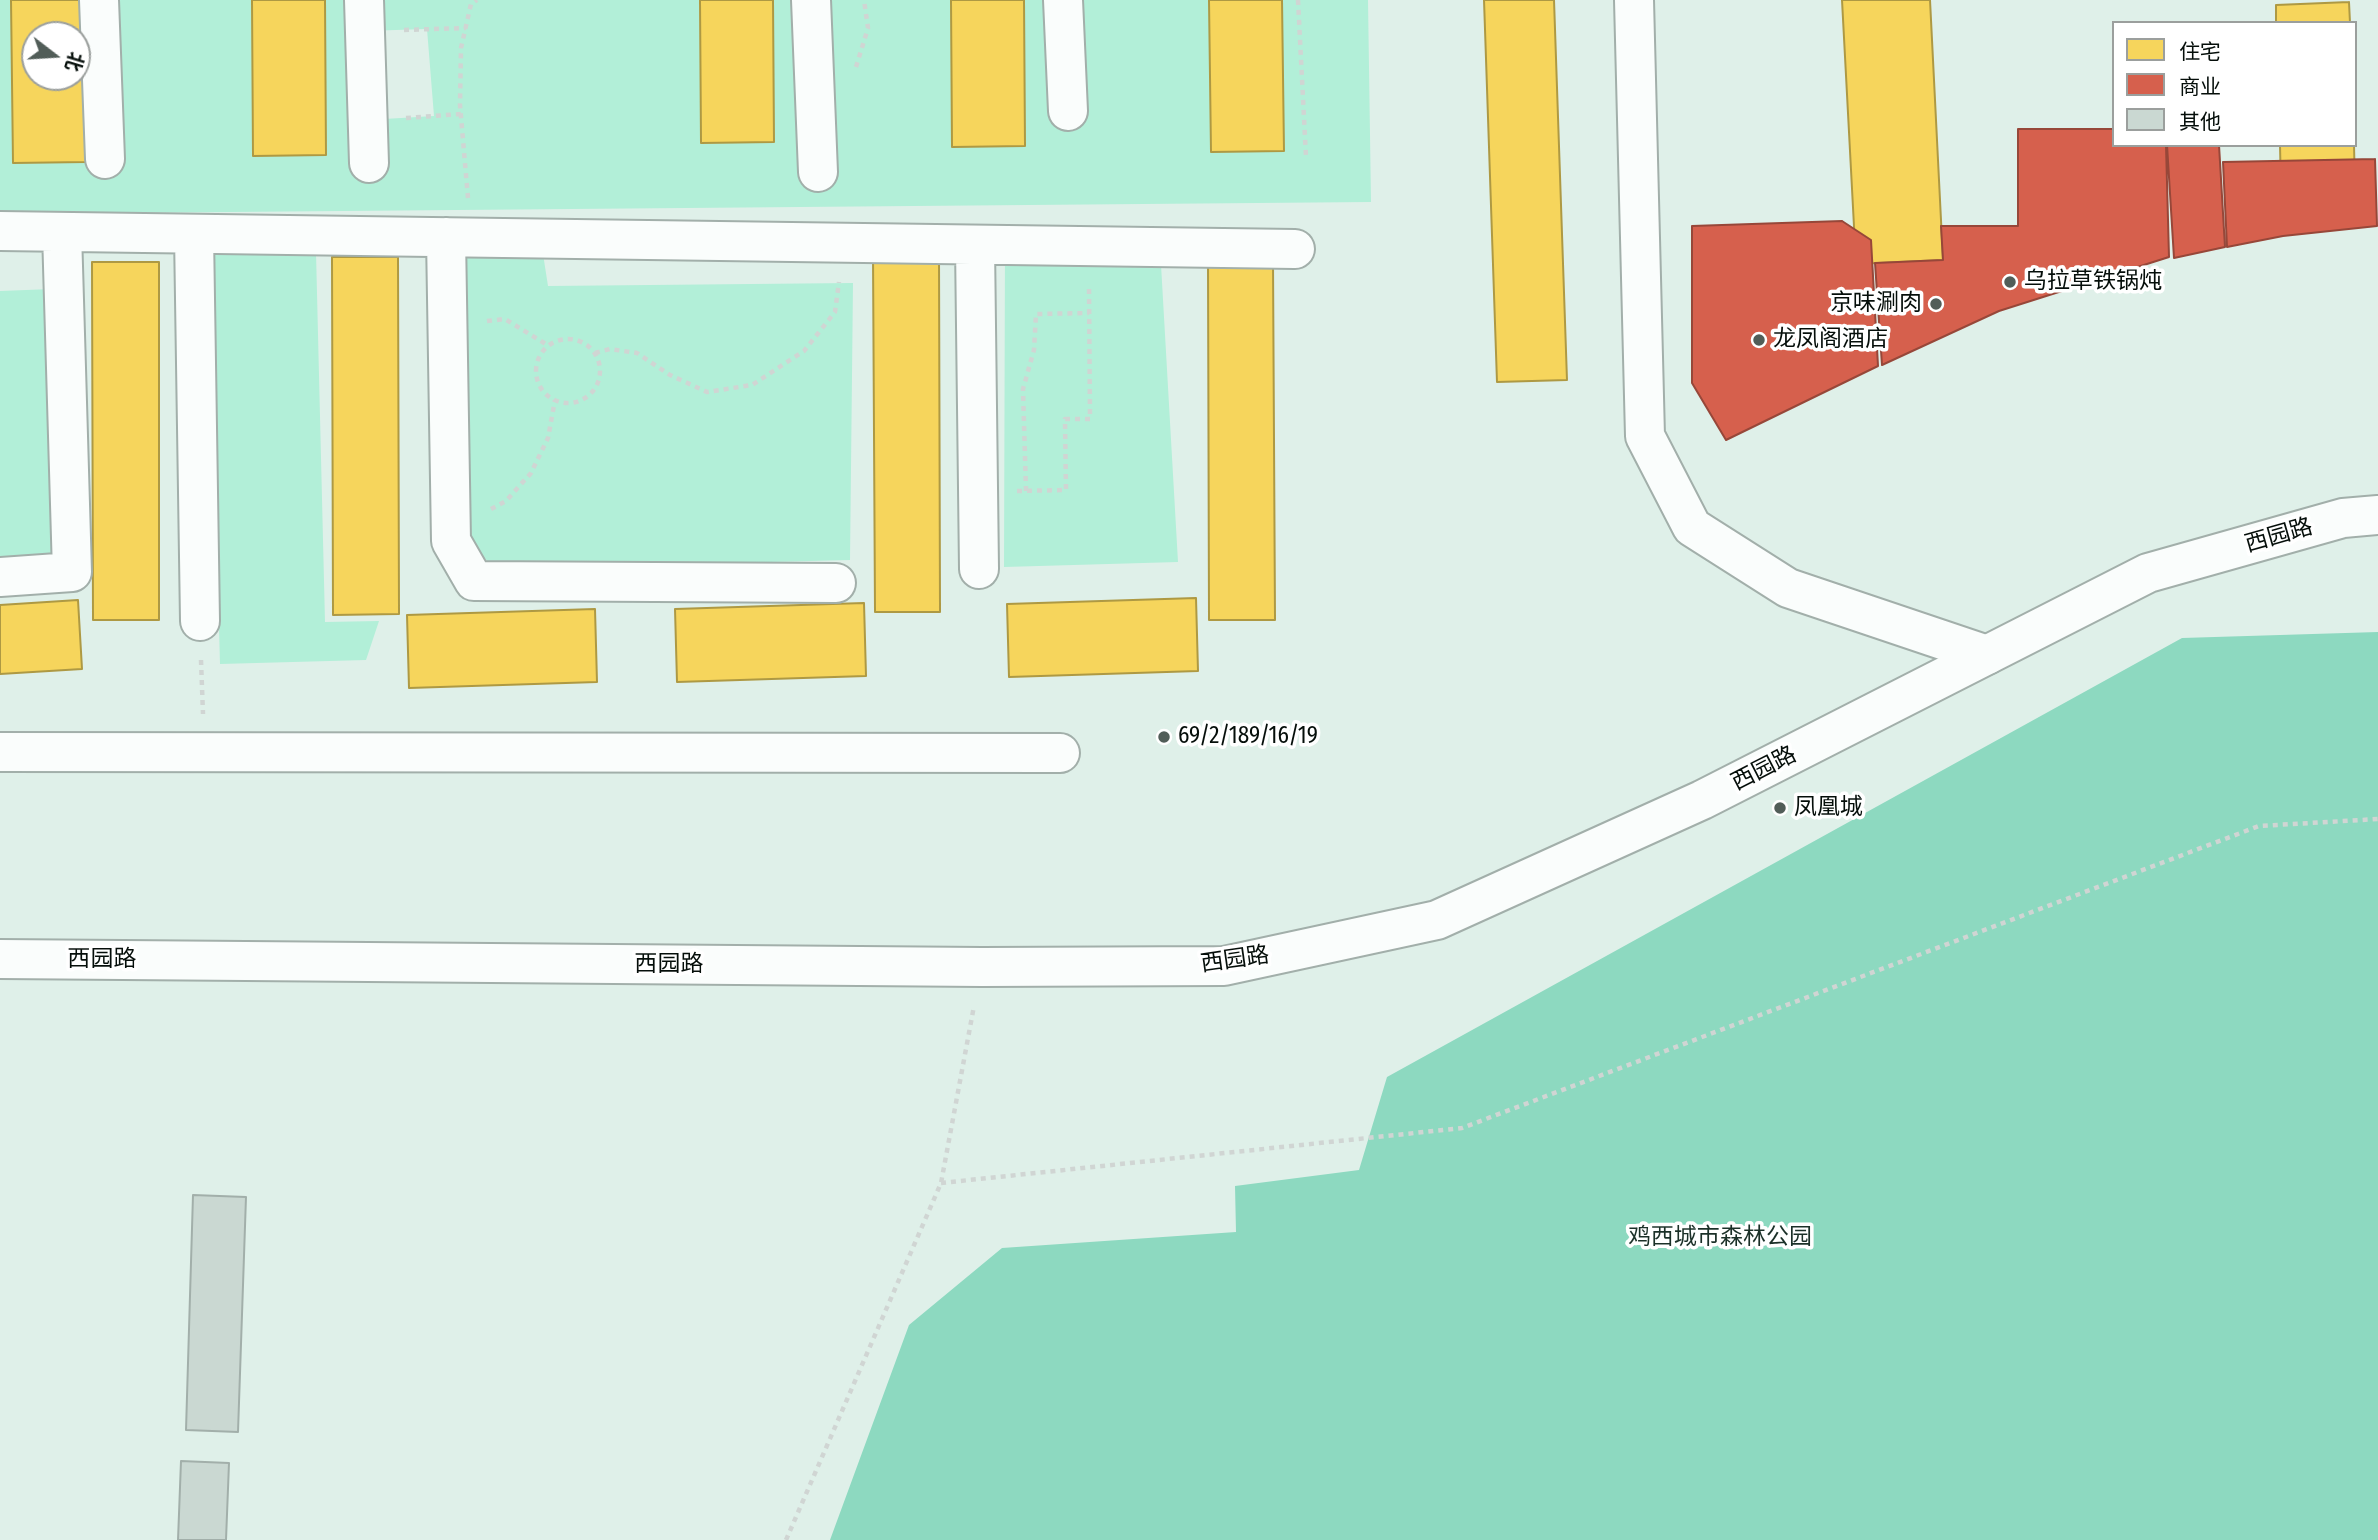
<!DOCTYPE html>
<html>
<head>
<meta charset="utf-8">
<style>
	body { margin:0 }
	#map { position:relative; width:2378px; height:1540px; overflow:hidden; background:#dff0e9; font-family:"Fira Sans Condensed","Noto Sans SC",sans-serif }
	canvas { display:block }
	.legend { position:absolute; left:2112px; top:21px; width:245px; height:126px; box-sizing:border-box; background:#fff; border:2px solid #9b9f9d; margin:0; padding:9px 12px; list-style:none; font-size:21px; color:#050e0a }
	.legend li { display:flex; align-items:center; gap:14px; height:35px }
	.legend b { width:35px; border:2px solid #9b9f9d }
	.north { position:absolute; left:21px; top:21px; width:70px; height:70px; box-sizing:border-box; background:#fff; border:2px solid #9b9f9d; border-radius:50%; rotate:107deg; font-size:19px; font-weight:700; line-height:28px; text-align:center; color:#050e0a }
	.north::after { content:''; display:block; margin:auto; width:24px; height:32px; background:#515d58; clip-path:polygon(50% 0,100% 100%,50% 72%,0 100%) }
</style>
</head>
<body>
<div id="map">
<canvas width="2378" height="1540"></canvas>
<ul class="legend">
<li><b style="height:19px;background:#f6d55c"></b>住宅</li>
<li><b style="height:19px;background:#d6604d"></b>商业</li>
<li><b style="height:19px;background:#cad8d2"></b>其他</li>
</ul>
<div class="north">北</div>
</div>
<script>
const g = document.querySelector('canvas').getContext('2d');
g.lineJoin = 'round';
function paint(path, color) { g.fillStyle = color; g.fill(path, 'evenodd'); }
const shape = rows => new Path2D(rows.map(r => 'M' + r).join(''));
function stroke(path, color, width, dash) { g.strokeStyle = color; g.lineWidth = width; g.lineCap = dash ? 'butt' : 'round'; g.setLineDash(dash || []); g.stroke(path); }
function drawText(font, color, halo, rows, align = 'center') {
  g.font = font + ' "Fira Sans Condensed","Noto Sans SC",sans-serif'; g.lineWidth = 7; g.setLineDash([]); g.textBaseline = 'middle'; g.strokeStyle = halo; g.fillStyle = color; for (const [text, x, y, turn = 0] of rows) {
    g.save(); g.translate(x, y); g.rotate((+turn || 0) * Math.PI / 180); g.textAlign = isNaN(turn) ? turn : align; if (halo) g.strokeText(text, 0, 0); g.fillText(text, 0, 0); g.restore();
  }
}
paint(shape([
	[0,0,252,0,254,156,326,155,325,0,700,0,701,143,773,0,951,0,953,147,1025,146,1024,0,1209,0,1211,152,1284,151,1282,0,1368,0,1371,202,0,214],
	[427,29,434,116,368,120,365,31],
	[35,35,77,35,77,77,35,77],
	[1005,245,1160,247,1178,562,1004,567],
	[316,252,325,622,379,621,366,660,220,664,209,255],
	[543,254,548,286,853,283,850,560,495,569,465,538,460,257],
	[52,289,61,557,0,559,0,291]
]), '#b2efd8');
paint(shape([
	[2378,632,2378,1540,830,1540,909,1325,1002,1248,1236,1232,1235,1186,1359,1170,1387,1077,2182,638]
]), '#8dd9c0');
const homes = shape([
	[11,0,84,0,86,162,13,163,11,0],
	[35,35,77,35,77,77,35,77,35,35],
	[252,0,325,0,326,155,253,156,252,0],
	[700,0,773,0,774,142,701,143,700,0],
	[951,0,1024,0,1025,146,952,147,951,0],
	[1209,0,1282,0,1284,151,1211,152,1209,0],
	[1484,0,1554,0,1567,380,1497,382,1484,0],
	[1842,0,1930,0,1943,260,1856,264,1842,0],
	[2349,2,2350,23,2276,23,2276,5,2349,2],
	[2280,145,2354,145,2355,188,2281,190,2280,145],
	[873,255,939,255,940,612,875,612,873,255],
	[332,257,398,257,399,614,333,615,332,257],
	[92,262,159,262,159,620,93,620,92,262],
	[1273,262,1275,620,1209,620,1208,263,1273,262],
	[1196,598,1198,671,1009,677,1007,604,1196,598],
	[78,600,82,669,0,674,0,605,78,600],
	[864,603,866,676,677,682,675,609,864,603],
	[595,609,597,682,409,688,407,615,595,609]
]);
paint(homes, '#f6d55c');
stroke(homes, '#ae9943', 2);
const shops = shape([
	[2018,129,2114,129,2114,145,2166,145,2169,257,1999,311,1882,365,1875,263,1943,260,1941,226,2018,226,2018,129],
	[2167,145,2219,145,2225,247,2174,258,2167,145],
	[2375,159,2377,226,2283,236,2227,247,2223,162,2375,159],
	[1842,221,1871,240,1878,366,1726,440,1692,383,1692,226,1842,221]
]);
paint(shops, '#d6604d');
stroke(shops, '#974739', 2);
const building = shape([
	[193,1195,246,1197,238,1432,186,1430,193,1195],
	[181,1461,229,1463,226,1540,178,1540,181,1461]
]);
paint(building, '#cad8d2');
stroke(building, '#a2afaa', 2);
const minor = shape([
	[99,0,105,159],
	[364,0,369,163],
	[811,0,818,172],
	[1063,0,1068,111],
	[1634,0,1645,436,1692,527,1788,588,1987,655],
	[0,231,1295,249],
	[194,234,200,621],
	[446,237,451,541,474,581,836,583],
	[975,245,979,569],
	[0,577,72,572,62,232],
	[0,752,1060,753]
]);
const major = shape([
	[0,959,982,967,1224,966,1437,920,1702,800,2148,573,2343,518,2378,515]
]);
stroke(minor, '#a2afaa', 42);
stroke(major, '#a2afaa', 42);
stroke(shape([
	[1298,0,1306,157],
	[404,30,466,28],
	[856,67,868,28,864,0],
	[406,118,461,114],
	[468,198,460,105,461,48,471,4,477,0],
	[487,321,505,319,549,346],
	'536 371a32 32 0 1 1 64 0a32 32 0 1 1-64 0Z',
	[595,353,610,349,637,353,670,375,707,392,752,385,804,351,835,312,839,282],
	[1017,491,1066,490,1065,419,1090,419,1089,286],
	[1026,491,1023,389,1034,350,1036,314,1089,313],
	[491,509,506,501,531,473,548,438,555,400],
	[201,660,203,714],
	[941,1183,1462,1128,2259,826,2378,819],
	[786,1540,941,1183,974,1006]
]), '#d0d5d3', 4.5, [5, 5]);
stroke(minor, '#fafdfc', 38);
stroke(major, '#fafdfc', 38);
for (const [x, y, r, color] of [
	[2010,282,7,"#515d58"],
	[1936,304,7,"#515d58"],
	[1759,340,7,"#515d58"],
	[1164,737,7,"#515d58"],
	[1780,808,7,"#515d58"]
]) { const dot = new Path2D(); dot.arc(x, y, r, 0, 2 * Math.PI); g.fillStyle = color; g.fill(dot); stroke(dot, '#fff', 2.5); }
drawText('23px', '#050e0a', '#fff', [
	["乌拉草铁锅炖",2024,282],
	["京味涮肉",1922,304,"right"],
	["龙凤阁酒店",1773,340],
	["69/2/189/16/19",1178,737],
	["凤凰城",1794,808]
], 'left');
drawText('23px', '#050e0a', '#fff', [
	["西园路",2279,536,-16],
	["西园路",1764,769,-27],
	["西园路",102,960],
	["西园路",1235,960,-8],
	["西园路",669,965]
]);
drawText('23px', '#1b3028', '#fff', [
	["鸡西城市森林公园",1720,1238]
]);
</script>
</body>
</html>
